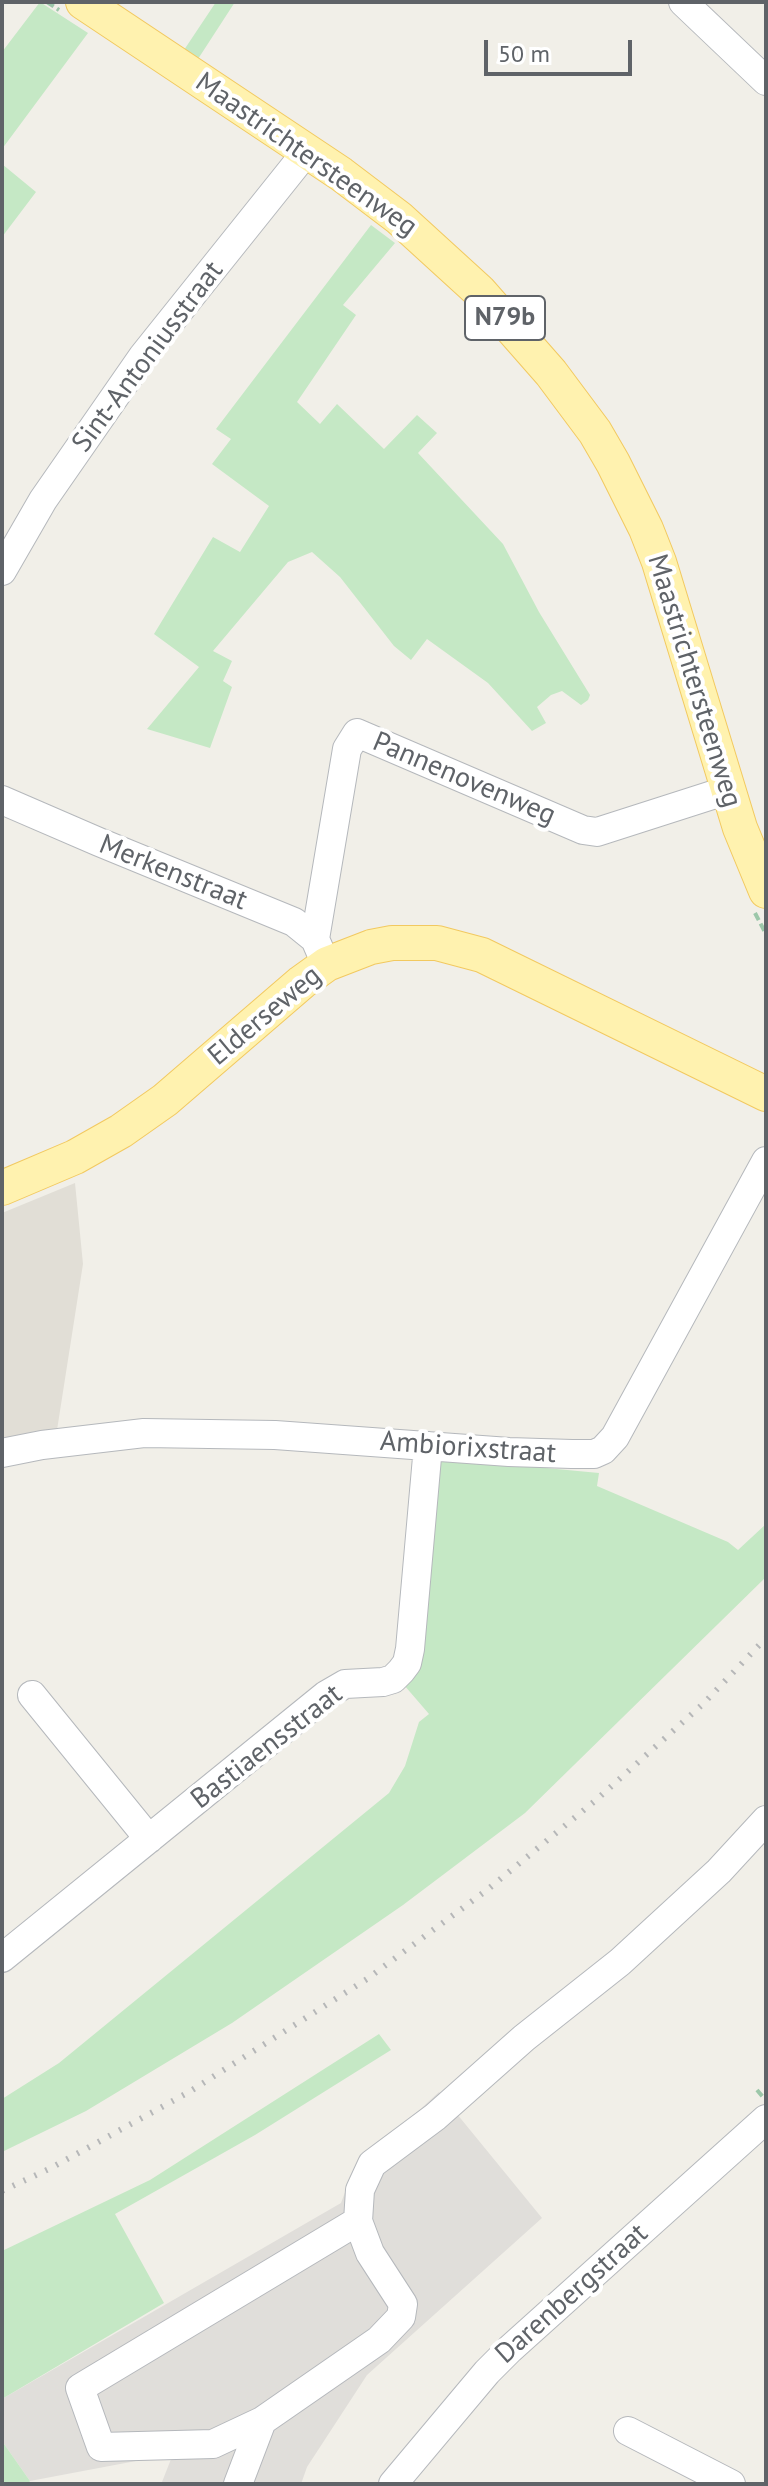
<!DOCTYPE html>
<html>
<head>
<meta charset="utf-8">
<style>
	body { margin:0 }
	#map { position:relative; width:768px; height:2486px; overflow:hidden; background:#f1efe8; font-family:"PT Sans",sans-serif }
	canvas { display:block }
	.frame { position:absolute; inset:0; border:4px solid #5f6368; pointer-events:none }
	.scale { position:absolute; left:484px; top:40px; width:148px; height:36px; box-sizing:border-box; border:4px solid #5f6368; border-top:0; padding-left:10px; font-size:24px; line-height:28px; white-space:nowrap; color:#5f6368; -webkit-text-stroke:6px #fff; paint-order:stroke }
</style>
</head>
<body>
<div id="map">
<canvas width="768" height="2486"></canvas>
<div class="frame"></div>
<div class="scale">50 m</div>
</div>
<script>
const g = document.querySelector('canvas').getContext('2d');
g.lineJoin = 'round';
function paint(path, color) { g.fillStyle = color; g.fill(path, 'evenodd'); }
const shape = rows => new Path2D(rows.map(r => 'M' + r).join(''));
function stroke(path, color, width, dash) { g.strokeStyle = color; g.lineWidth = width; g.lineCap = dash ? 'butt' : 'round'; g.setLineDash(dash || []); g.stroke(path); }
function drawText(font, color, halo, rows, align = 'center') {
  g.font = font + ' "PT Sans",sans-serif'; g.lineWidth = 8; g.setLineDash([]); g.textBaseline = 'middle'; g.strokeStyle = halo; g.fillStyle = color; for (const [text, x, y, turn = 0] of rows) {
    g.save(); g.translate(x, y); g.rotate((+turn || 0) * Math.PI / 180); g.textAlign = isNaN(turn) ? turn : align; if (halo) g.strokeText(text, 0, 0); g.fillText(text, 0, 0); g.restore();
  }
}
paint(shape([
	[439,2092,542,2218,367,2375,307,2467,301,2484,166,2484,162,2482,173,2454,30,2481,2,2441,2,2399,341,2203,353,2171]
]), '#e0deda');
paint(shape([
	[75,1183,83,1264,57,1430,2,1440,2,1213]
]), '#e1ded6');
paint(shape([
	[40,2,88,33,2,149,2,52],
	[216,2,235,2,198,59,184,50],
	[2,164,36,192,2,237],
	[371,225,395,243,343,305,356,315,297,402,320,424,337,404,384,449,417,415,437,433,418,453,503,544,539,612,590,695,588,700,581,705,562,691,551,695,537,707,546,723,532,731,488,683,427,639,411,660,394,646,340,577,312,552,288,562,213,651,232,661,223,681,232,687,210,748,147,729,199,667,154,634,213,537,240,552,269,506,212,464,231,439,216,429],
	[450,1459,599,1473,597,1486,728,1542,738,1550,766,1524,766,1577,525,1813,403,1905,232,2023,86,2111,2,2152,2,2099,59,2063,389,1793,405,1766,419,1722,429,1714,404,1685,439,1463],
	[379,2034,391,2050,255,2135,115,2214,164,2303,2,2399,2,2251,150,2180],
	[2,2441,30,2481,28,2484,2,2484]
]), '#c5e8c5');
const minor = shape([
	[683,2,766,81],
	[2,571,43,500,143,356,307,151],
	[2,800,99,842,294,922,315,939,321,953],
	[315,939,347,749,357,733,583,830,597,832,728,790],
	[2,1453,42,1445,144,1433,275,1435,509,1452,572,1454,594,1454,603,1450,615,1437,766,1161],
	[32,1695,149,1839],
	[2,1958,326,1695,345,1684,383,1682,393,1679,401,1671,407,1663,410,1649,428,1446],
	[358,2221,80,2388,101,2447,213,2444,262,2421,379,2340,401,2317,403,2304,370,2253,358,2221,360,2190,372,2164,435,2117,524,2038,620,1962,719,1871,766,1820],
	[628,2431,731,2484],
	[238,2484,262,2421],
	[393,2484,487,2372,510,2349,766,2119]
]);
const major = shape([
	[83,2,341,174,399,218,479,291,551,373,595,432,613,463,646,529,659,562,740,828,766,891],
	[2,1188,75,1157,121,1131,165,1100,302,982,327,964,371,947,392,943,437,943,482,955,766,1094]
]);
stroke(minor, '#b5b8bc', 30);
stroke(major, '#f2c960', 36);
stroke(shape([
	[47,2,59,10],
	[755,913,766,934],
	[757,2090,763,2097]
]), '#9cc7a9', 4, [8, 4]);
stroke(minor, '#fff', 28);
stroke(major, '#fff2af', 34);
stroke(shape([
	[2,2191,51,2168,189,2092,367,1979,487,1890,596,1800,703,1704,766,1638]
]), '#b6b7b8', 6, [2, 10]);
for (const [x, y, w] of [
	[505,318,80]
]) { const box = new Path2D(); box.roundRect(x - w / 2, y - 22, w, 44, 6); g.fillStyle = '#fff'; g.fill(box); stroke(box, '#5f6368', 2); }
drawText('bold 26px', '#5f6368', null, [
	["N79b",505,318]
]);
drawText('28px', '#5f6368', '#fff', [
	["Maastrichtersteenweg",306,155,35],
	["Sint-Antoniusstraat",148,357,-53],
	["Maastrichtersteenweg",694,681,73],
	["Pannenovenweg",464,779,23],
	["Merkenstraat",173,873,22],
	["Elderseweg",265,1016,-40],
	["Ambiorixstraat",468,1448,4],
	["Bastiaensstraat",267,1747,-38],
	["Darenbergstraat",572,2294,-42]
]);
</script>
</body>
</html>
